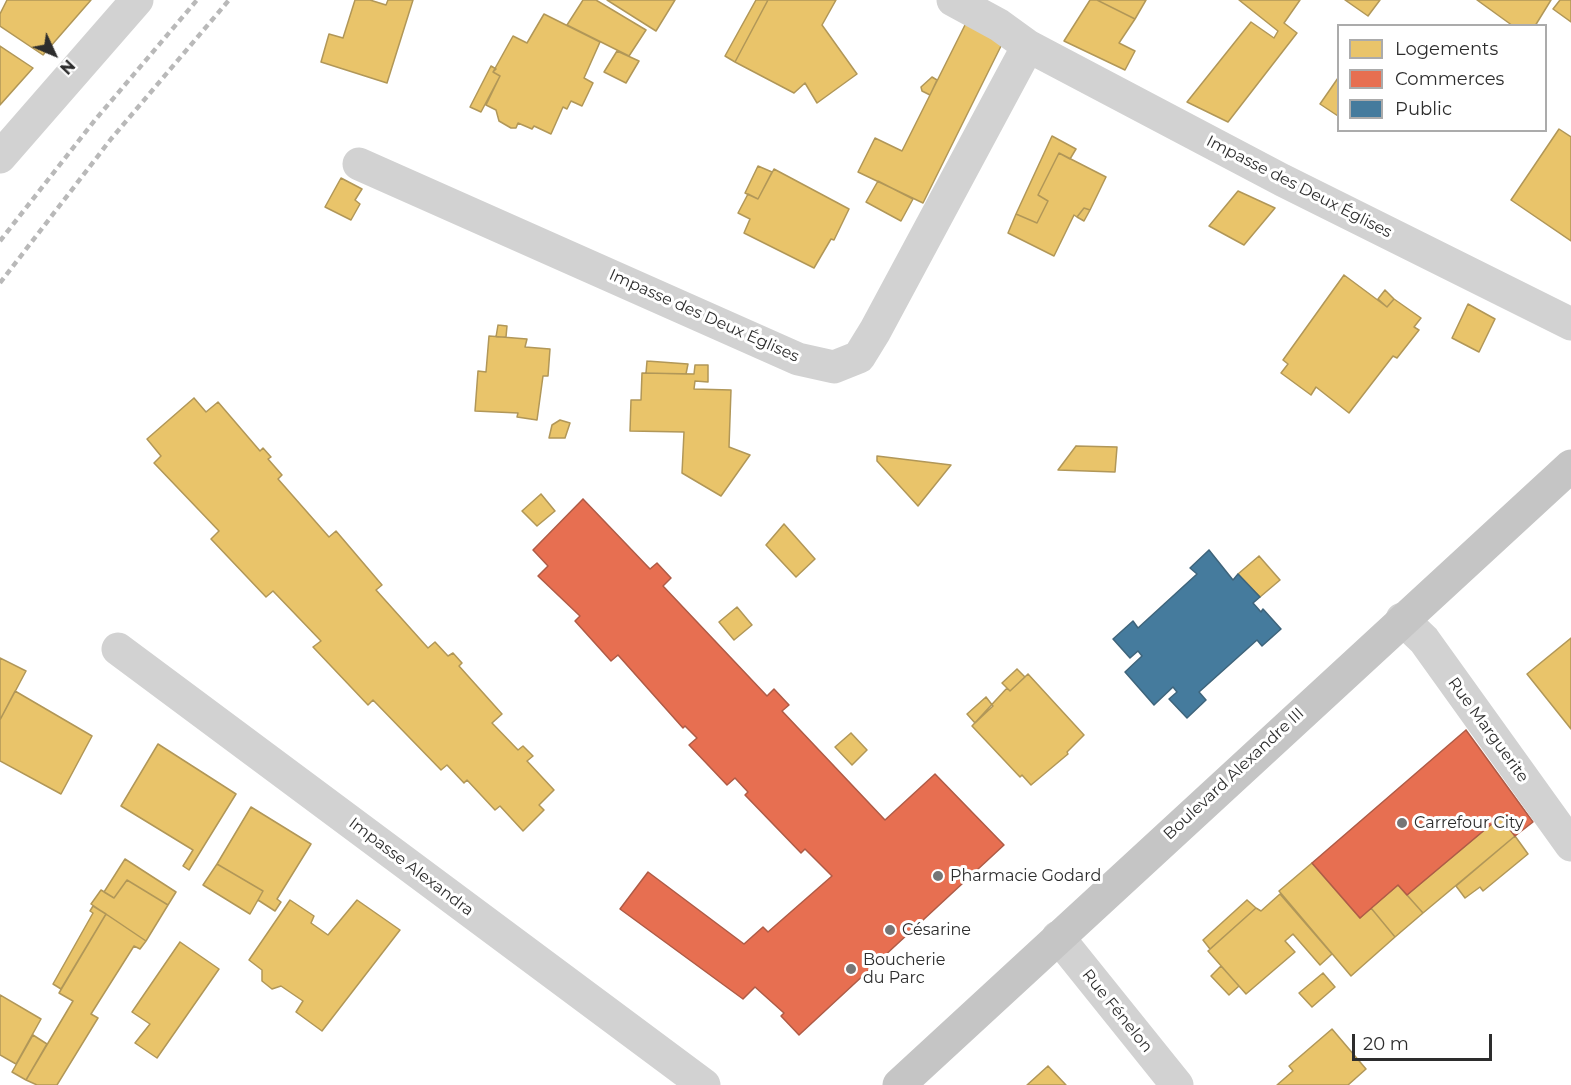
<!DOCTYPE html>
<html>
<head>
<meta charset="utf-8">
<style>
	body { margin:0 }
	#map { position:relative; width:1571px; height:1085px; overflow:hidden; background:#fff; font-family:Montserrat,sans-serif }
	canvas { display:block }
	.legend { position:absolute; left:1337px; top:24px; width:210px; height:108px; box-sizing:border-box; background:#fff; border:2px solid #ababab; margin:0; padding:8px 10px; list-style:none; font-size:18px; color:#2d2d2d }
	.legend li { display:flex; align-items:center; gap:12px; height:30px }
	.legend b { width:30px; border:2px solid #ababab }
	.north { position:absolute; left:24px; top:24px; width:60px; height:60px; -webkit-text-stroke:4px #fff; paint-order:stroke; rotate:134deg; font-size:16px; font-weight:700; line-height:24px; text-align:center; color:#2d2d2d }
	.north::after { content:''; display:block; margin:auto; width:21px; height:27px; background:#2d2d2d; clip-path:polygon(50% 0,100% 100%,50% 72%,0 100%) }
	.scale { position:absolute; left:1352px; top:1034px; width:140px; height:27px; box-sizing:border-box; border:3px solid #2d2d2d; border-top:0; padding-left:8px; font-size:18px; line-height:21px; white-space:nowrap; color:#2d2d2d; -webkit-text-stroke:4px #fff; paint-order:stroke }
</style>
</head>
<body>
<div id="map">
<canvas width="1571" height="1085"></canvas>
<ul class="legend">
<li><b style="height:16px;background:#e9c46a"></b>Logements</li>
<li><b style="height:16px;background:#e76f51"></b>Commerces</li>
<li><b style="height:16px;background:#457b9d"></b>Public</li>
</ul>
<div class="north">N</div>
<div class="scale">20 m</div>
</div>
<script>
const g = document.querySelector('canvas').getContext('2d');
g.lineJoin = 'round';
function paint(path, color) { g.fillStyle = color; g.fill(path, 'evenodd'); }
const shape = rows => new Path2D(rows.map(r => 'M' + r).join(''));
function stroke(path, color, width, dash) { g.strokeStyle = color; g.lineWidth = width; g.lineCap = dash ? 'butt' : 'round'; g.setLineDash(dash || []); g.stroke(path); }
function drawText(font, color, halo, rows, align = 'center') {
  g.font = font + ' Montserrat,sans-serif'; g.lineWidth = 6; g.setLineDash([]); g.textBaseline = 'middle'; g.strokeStyle = halo; g.fillStyle = color; for (const [text, x, y, turn = 0] of rows) {
    g.save(); g.translate(x, y); g.rotate((+turn || 0) * Math.PI / 180); g.textAlign = isNaN(turn) ? turn : align; if (halo) g.strokeText(text, 0, 0); g.fillText(text, 0, 0); g.restore();
  }
}
const homes = shape([
	[7,0,91,0,43,55,0,26,0,14,7,0],
	[355,0,370,0,386,5,388,0,413,0,387,83,321,62,329,34,343,38,355,0],
	[583,0,596,0,646,30,629,56,567,25,583,0],
	[607,0,675,0,656,31,607,0],
	[756,0,768,0,735,62,725,56,756,0],
	[768,0,836,0,822,25,857,74,817,103,805,83,794,93,735,62,768,0],
	[1090,0,1097,0,1135,19,1119,43,1135,51,1125,70,1064,41,1090,0],
	[1097,0,1146,0,1135,19,1097,0],
	[1239,0,1300,0,1284,23,1297,33,1228,122,1187,102,1251,22,1274,38,1278,31,1239,0],
	[1345,0,1380,0,1368,16,1345,0],
	[1477,0,1551,0,1535,26,1513,26,1477,0],
	[1560,0,1571,0,1571,22,1553,9,1560,0],
	[544,14,600,42,584,78,593,83,582,106,571,101,567,109,563,107,551,134,534,126,532,129,518,123,516,128,511,128,499,121,496,110,486,105,500,76,493,72,513,36,527,43,544,14],
	[970,15,1006,36,923,203,858,172,875,138,902,151,970,15],
	[0,46,33,68,0,105,0,46],
	[617,51,639,61,626,83,604,72,617,51],
	[491,66,496,69,493,72,500,76,481,112,470,107,491,66],
	[932,77,937,80,930,95,922,91,921,87,932,77],
	[1338,78,1338,116,1320,104,1338,78],
	[1559,129,1571,137,1571,241,1511,200,1559,129],
	[1052,136,1076,149,1070,159,1059,153,1038,195,1048,201,1037,223,1016,214,1052,136],
	[1059,153,1106,177,1090,210,1084,208,1077,217,1074,215,1054,256,1008,233,1016,214,1037,223,1048,201,1038,195,1059,153],
	[758,166,772,172,758,199,745,193,758,166],
	[774,169,849,209,834,240,831,239,814,268,744,233,750,219,738,213,748,194,758,199,774,169],
	[341,178,362,189,355,200,360,204,351,220,325,207,341,178],
	[878,181,913,199,901,221,866,202,878,181],
	[1238,191,1275,208,1244,245,1209,226,1238,191],
	[1084,208,1090,210,1084,221,1077,217,1084,208],
	[1344,275,1387,307,1394,299,1421,318,1414,327,1419,330,1397,358,1393,356,1349,413,1316,387,1311,395,1281,373,1288,364,1283,360,1344,275],
	[1385,290,1394,299,1387,307,1378,299,1385,290],
	[1468,304,1495,319,1479,352,1452,338,1468,304],
	[498,325,507,326,506,337,496,337,498,325],
	[489,336,527,339,525,347,550,349,548,376,543,376,537,420,517,417,518,413,475,411,478,371,486,372,489,336],
	[647,361,688,364,686,374,646,373,647,361],
	[695,365,708,365,708,382,695,381,694,389,731,390,729,447,750,455,721,496,682,473,684,432,630,431,631,400,641,400,642,373,694,374,695,365],
	[194,398,206,412,218,402,260,451,263,448,271,457,268,459,282,475,278,479,329,537,336,531,382,585,376,590,428,648,435,642,448,656,453,653,462,663,459,666,502,714,492,723,518,750,523,746,533,756,527,761,554,790,539,805,544,810,523,831,500,806,495,810,467,780,464,783,447,765,441,770,373,700,368,705,313,647,321,641,273,591,266,597,211,539,219,531,154,463,161,456,147,439,194,398],
	[560,420,570,423,565,438,549,438,552,425,560,420],
	[1076,446,1117,447,1115,472,1058,470,1076,446],
	[877,456,951,465,918,506,877,461,877,456],
	[541,494,555,511,537,526,522,511,541,494],
	[784,524,815,559,796,577,766,545,784,524],
	[1259,556,1280,580,1260,597,1238,574,1259,556],
	[737,607,752,625,734,640,719,622,737,607],
	[1571,638,1571,729,1527,674,1571,638],
	[0,658,26,671,0,720,0,658],
	[1017,669,1025,677,1010,691,1002,683,1017,669],
	[1028,674,1084,735,1067,752,1068,754,1031,785,1022,775,1020,777,972,726,1007,688,1010,691,1028,674],
	[15,691,92,736,61,794,0,761,0,720,15,691],
	[986,697,993,706,975,723,967,714,986,697],
	[851,733,867,750,852,765,835,747,851,733],
	[158,744,236,794,189,870,183,866,193,850,121,806,158,744],
	[251,807,311,844,277,899,281,902,275,911,258,900,263,891,217,864,251,807],
	[1500,817,1515,836,1423,913,1407,895,1500,817],
	[1515,836,1528,854,1483,891,1480,887,1465,898,1456,886,1515,836],
	[125,859,176,892,168,905,127,880,114,898,104,892,125,859],
	[1312,863,1360,918,1371,908,1395,937,1351,976,1279,891,1312,863],
	[217,864,263,891,250,914,203,885,217,864],
	[127,880,168,905,146,941,91,904,101,890,114,898,127,880],
	[1398,885,1423,913,1395,937,1371,908,1398,885],
	[1280,894,1332,954,1320,965,1293,934,1285,941,1295,952,1246,994,1208,951,1256,908,1261,911,1280,894],
	[290,900,314,916,311,923,328,935,357,900,400,930,322,1031,296,1012,303,1001,281,986,272,989,262,981,262,970,249,960,290,900],
	[1247,900,1256,908,1210,949,1203,940,1247,900],
	[93,906,106,914,61,989,53,984,93,913,90,911,93,906],
	[106,914,146,941,140,949,134,946,91,1014,98,1018,57,1085,37,1085,26,1080,73,1001,59,993,106,914],
	[180,942,219,969,157,1058,135,1043,150,1024,132,1012,180,942],
	[1221,966,1239,986,1229,995,1211,976,1221,966],
	[1323,973,1335,987,1312,1007,1299,993,1323,973],
	[0,995,41,1019,16,1064,0,1055,0,995],
	[1332,1029,1366,1069,1348,1085,1277,1085,1293,1071,1289,1066,1332,1029],
	[33,1035,47,1044,26,1080,12,1072,33,1035],
	[1048,1066,1066,1085,1027,1085,1048,1066]
]);
paint(homes, '#e9c46a');
stroke(homes, '#b19758', 1.5);
const shops = shape([
	[583,499,650,569,657,563,671,578,663,586,767,696,774,689,789,705,782,711,885,820,935,774,1004,845,799,1035,781,1016,784,1013,755,987,743,999,620,909,648,872,744,944,763,927,768,932,832,876,805,849,801,853,745,795,748,792,735,778,727,785,689,745,697,738,685,726,683,728,618,655,611,661,575,621,580,616,538,576,548,566,533,550,583,499],
	[1466,730,1533,822,1515,836,1500,817,1407,895,1398,885,1360,918,1312,863,1466,730]
]);
paint(shops, '#e76f51');
stroke(shops, '#af5b46', 1.5);
const public = shape([
	[1209,550,1233,580,1238,574,1260,597,1253,603,1261,612,1263,609,1281,629,1262,646,1257,640,1199,692,1206,700,1187,718,1169,699,1177,692,1173,687,1154,705,1125,672,1142,656,1138,651,1130,658,1113,639,1133,621,1138,628,1197,574,1190,568,1209,550]
]);
paint(public, '#457b9d');
stroke(public, '#3e647b', 1.5);
stroke(shape([
	[953,0,999,25,1028,46,1282,180,1571,324],
	[0,157,137,0],
	[359,164,798,359,834,367,859,357,875,331,1028,46],
	[1402,619,1424,640,1571,845],
	[118,649,704,1085],
	[1058,937,1177,1085]
]), '#d2d2d2', 33);
stroke(shape([
	[899,1085,1571,466]
]), '#c5c5c5', 33);
stroke(shape([
	[0,241,95,120,197,0],
	[0,283,111,139,229,0]
]), '#b9b9b9', 4.5, [6, 4.5]);
for (const [x, y, r, color] of [
	[1402,823,6,"#767676"],
	[938,876,6,"#767676"],
	[890,930,6,"#767676"],
	[851,969,6,"#767676"]
]) { const dot = new Path2D(); dot.arc(x, y, r, 0, 2 * Math.PI); g.fillStyle = color; g.fill(dot); stroke(dot, '#fff', 2); }
drawText('16px', '#2d2d2d', '#fff', [
	["Impasse des Deux Églises",1299,187,27],
	["Impasse des Deux Églises",704,316,24],
	["Rue Marguerite",1488,730,54],
	["Boulevard Alexandre III",1234,774,-43],
	["Impasse Alexandra",411,867,37],
	["Rue Fénelon",1117,1011,51]
]);
drawText('16px', '#2d2d2d', '#fff', [
	["Carrefour City",1414,823],
	["Pharmacie Godard",950,876],
	["Césarine",902,930],
	["Boucherie",863,960],
	["du Parc",863,978]
], 'left');
</script>
</body>
</html>
